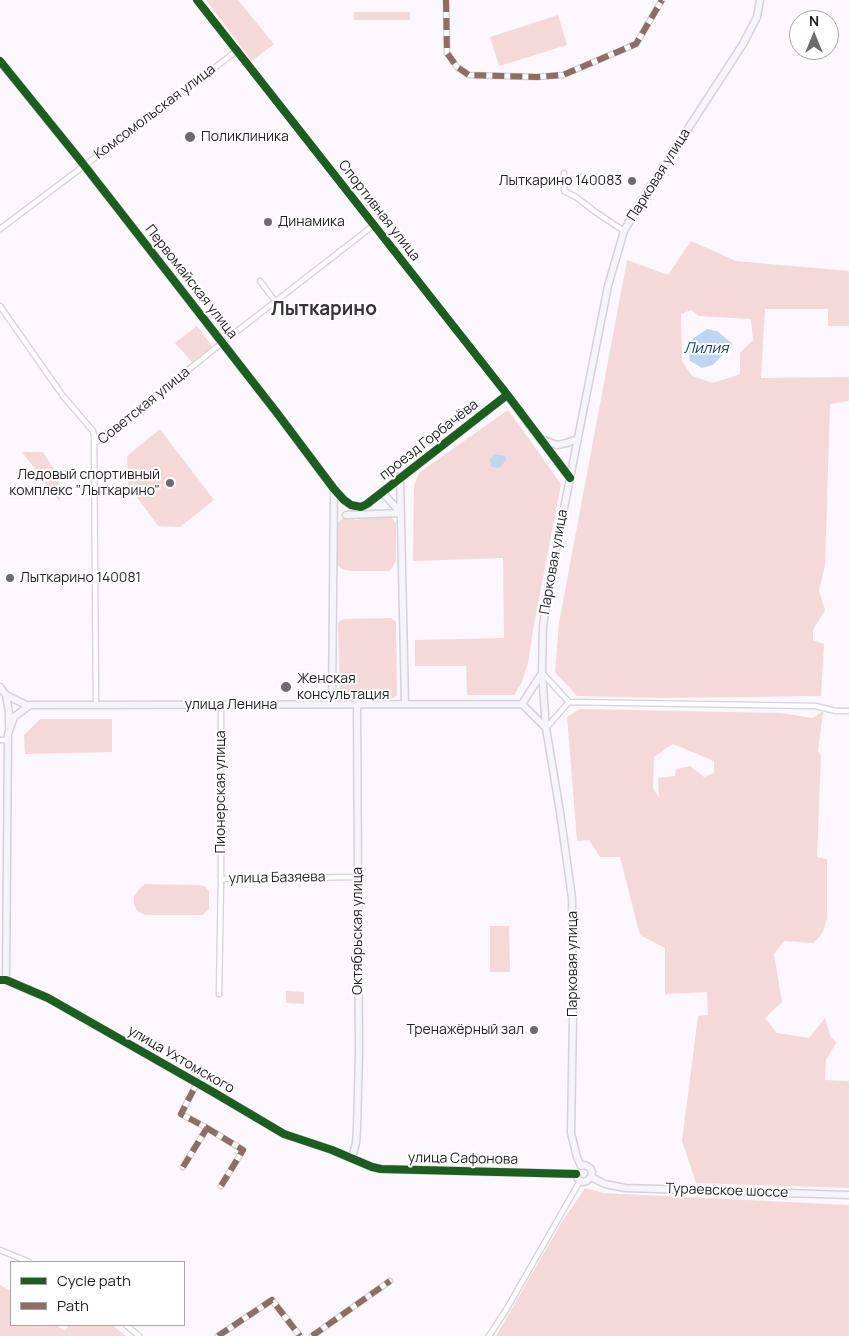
<!DOCTYPE html>
<html>
<head>
<meta charset="utf-8">
<style>
	body { margin:0 }
	#map { position:relative; width:849px; height:1336px; overflow:hidden; background:#fcf7fc; font-family:Manrope,sans-serif }
	canvas { display:block }
	.legend { position:absolute; left:10px; top:1261px; width:175px; height:65px; box-sizing:border-box; background:#fff; border:1px solid #a7a5a7; margin:0; padding:6px 9px; list-style:none; font-size:15px; color:#221e23 }
	.legend li { display:flex; align-items:center; gap:10px; height:25px }
	.legend b { width:25px; border:1px solid #a7a5a7 }
	.north { position:absolute; left:789px; top:10px; width:50px; height:50px; box-sizing:border-box; background:#fff; border:1px solid #a7a5a7; border-radius:50%; rotate:0deg; font-size:14px; font-weight:700; line-height:20px; text-align:center; color:#221e23 }
	.north::after { content:''; display:block; margin:auto; width:18px; height:22px; background:#6e6a6f; clip-path:polygon(50% 0,100% 100%,50% 72%,0 100%) }
</style>
</head>
<body>
<div id="map">
<canvas width="849" height="1336"></canvas>
<ul class="legend">
<li><b style="height:6px;background:#1b5e20"></b>Cycle path</li>
<li><b style="height:6px;background:#8d6e63"></b>Path</li>
</ul>
<div class="north">N</div>
</div>
<script>
const g = document.querySelector('canvas').getContext('2d');
g.lineJoin = 'round';
function paint(path, color) { g.fillStyle = color; g.fill(path, 'evenodd'); }
const shape = rows => new Path2D(rows.map(r => 'M' + r).join(''));
function stroke(path, color, width, dash) { g.strokeStyle = color; g.lineWidth = width; g.lineCap = dash ? 'butt' : 'round'; g.setLineDash(dash || []); g.stroke(path); }
function drawText(font, color, halo, rows, align = 'center') {
  g.font = font + ' Manrope,sans-serif'; g.lineWidth = 4; g.setLineDash([]); g.textBaseline = 'middle'; g.strokeStyle = halo; g.fillStyle = color; for (const [text, x, y, turn = 0] of rows) {
    g.save(); g.translate(x, y); g.rotate((+turn || 0) * Math.PI / 180); g.textAlign = isNaN(turn) ? turn : align; if (halo) g.strokeText(text, 0, 0); g.fillText(text, 0, 0); g.restore();
  }
}
paint(shape([
	[206,0,238,0,274,44,252,61],
	[354,12,410,12,410,20,354,20],
	[558,15,567,45,499,66,490,37],
	[691,241,736,261,849,271,849,326,828,326,828,309,765,309,761,378,849,377,849,401,830,404,825,565,819,591,825,610,813,630,813,640,824,644,821,696,662,698,577,696,555,672,559,623,627,260,668,275],
	[691,310,699,316,751,319,753,340,740,353,740,374,713,383,692,376,682,361,681,314],
	[197,326,213,347,193,363,175,343],
	[508,410,561,484,533,630,528,663,522,682,514,695,467,695,466,666,415,666,415,640,504,638,503,558,413,561,414,486,417,478,420,472],
	[160,429,214,500,180,527,158,526,128,485,127,456],
	[22,452,43,452,59,478,60,502],
	[382,514,390,515,396,523,396,561,392,568,389,571,352,571,345,570,339,567,337,564,337,524,339,521,343,518,357,520],
	[391,618,396,622,397,695,394,698,342,698,340,697,338,625,339,622,343,619],
	[580,709,781,713,813,718,823,711,818,752,821,756,817,857,827,859,827,918,823,932,814,943,784,941,774,954,782,1002,765,1018,777,1033,809,1038,825,1018,830,1035,836,1043,826,1060,825,1080,849,1081,849,1188,696,1183,682,1141,698,1016,708,1015,707,992,665,994,665,948,640,935,620,857,600,857,589,840,577,841,567,717],
	[673,744,714,761,714,773,704,777,690,766,676,769,675,776,658,778,659,798,653,788,654,757],
	[40,719,112,719,112,752,25,754,24,735],
	[145,884,199,885,204,886,209,891,209,909,202,915,145,915,137,911,134,904,134,897,139,889],
	[490,926,509,926,510,972,490,972],
	[286,991,304,992,304,1004,286,1003],
	[585,1188,603,1193,849,1205,849,1336,496,1336,560,1225],
	[0,1285,11,1291,11,1325,56,1325,65,1331,69,1325,112,1325,126,1336,0,1336]
]), '#f4d9d8');
paint(shape([
	[707,329,717,331,733,344,713,365,702,368,690,361,688,342],
	[494,454,505,456,506,459,501,467,497,468,491,466,490,459]
]), '#bfd6f2');
const street = shape([
	[197,0,507,395],
	[446,0,447,53,457,67,469,75,537,77,563,75,636,44,662,0],
	[564,173,564,191,576,197,594,211,624,231],
	[0,229,238,50],
	[260,281,275,301],
	[0,306,63,396,93,431,94,435,96,705],
	[95,442,101,439,227,339,374,225],
	[543,674,569,702,815,706,836,711,849,711],
	[221,705,221,879],
	[546,728,569,702],
	[0,740,8,740],
	[219,994,221,879,358,877],
	[207,1128,243,1150,221,1186],
	[183,1167,207,1128,181,1114,197,1083],
	[0,1250,29,1262],
	[126,1325,139,1336],
	[218,1336,272,1300,300,1336],
	[312,1336,390,1281],
	[489,1336,506,1310,580,1181]
]);
const secondary = shape([
	[0,61,80,160,277,413,334,489,344,500,351,505,361,507,367,504,507,395,570,478],
	[541,439,557,445,567,443,577,439],
	[400,477,405,704],
	[382,492,401,513],
	[346,515,401,513],
	[0,687,6,695,26,705,522,704,546,728],
	[6,695,9,712,9,726],
	[332,704,334,489],
	[522,704,542,673],
	[30,705,14,717,8,734,6,980,48,998,213,1092,284,1134,332,1150,372,1167,381,1169,576,1174],
	[352,1158,356,1143,357,1128,359,1054,357,704],
	[581,1166,577,1157,571,1133,573,1016,572,898,560,812,546,728,542,673,543,626,549,584,608,286,624,231,641,201,743,44,757,17,760,0],
	[581,1166,585,1165,590,1168,592,1172,591,1177],
	[576,1174,578,1179,582,1182,587,1181,591,1177],
	[591,1177,605,1184,625,1188,849,1195]
]);
stroke(street, '#d6d2d7', 7);
stroke(secondary, '#d6d2d7', 9);
stroke(street, '#fffeff', 4.5);
stroke(secondary, '#f5f4f9', 6);
stroke(shape([
	[446,0,447,53,457,67,469,75,537,77,563,75,636,44,662,0],
	[207,1128,243,1150,221,1186],
	[183,1167,207,1128,181,1114,197,1083],
	[218,1336,272,1300,300,1336],
	[312,1336,390,1281]
]), '#8d6e63', 6, [12, 6]);
stroke(shape([
	[197,0,506,393,570,478],
	[0,61,80,160,277,413,334,489,344,500,351,505,361,507,367,504,507,395],
	[0,980,6,980,48,998,213,1092,284,1134,332,1150,372,1167,381,1169,576,1174]
]), '#1b5e20', 8);
for (const [x, y, r, color] of [
	[190,137,6,"#6e6a6f"],
	[632,181,5,"#6e6a6f"],
	[268,222,5,"#6e6a6f"],
	[170,483,5,"#6e6a6f"],
	[10,578,5,"#6e6a6f"],
	[286,687,6,"#6e6a6f"],
	[534,1030,5,"#6e6a6f"]
]) { const dot = new Path2D(); dot.arc(x, y, r, 0, 2 * Math.PI); g.fillStyle = color; g.fill(dot); stroke(dot, '#fff', 2); }
drawText('14px', '#221e23', '#fff', [
	["Комсомольская улица",155,112,-37],
	["Парковая улица",659,175,-58],
	["Спортивная улица",379,211,52],
	["Первомайская улица",191,282,52],
	["Советская улица",144,406,-39],
	["проезд Горбачёва",429,440,-38],
	["Парковая улица",554,562,-80],
	["улица Ленина",231,705],
	["Пионерская улица",221,792,-90],
	["улица Базяева",277,878,-1],
	["Октябрьская улица",358,931,-90],
	["Парковая улица",573,964,-90],
	["улица Ухтомского",181,1060,30],
	["улица Сафонова",463,1159,1],
	["Тураевское шоссе",727,1191,2]
]);
drawText('14px', '#221e23', '#fff', [
	["Поликлиника",201,137],
	["Лыткарино 140083",622,181,"right"],
	["Динамика",278,222],
	["Ледовый спортивный",160,475,"right"],
	["комплекс \"Лыткарино\"",160,491,"right"],
	["Лыткарино 140081",20,578],
	["Женская",297,679],
	["консультация",297,695],
	["Тренажёрный зал",524,1030,"right"]
], 'left');
drawText('italic 15px', '#0b3d6c', '#fff', [
	["Лилия",706,349]
]);
drawText('bold 19px', '#39303b', '#fff', [
	["Лыткарино",324,310]
]);
</script>
</body>
</html>
